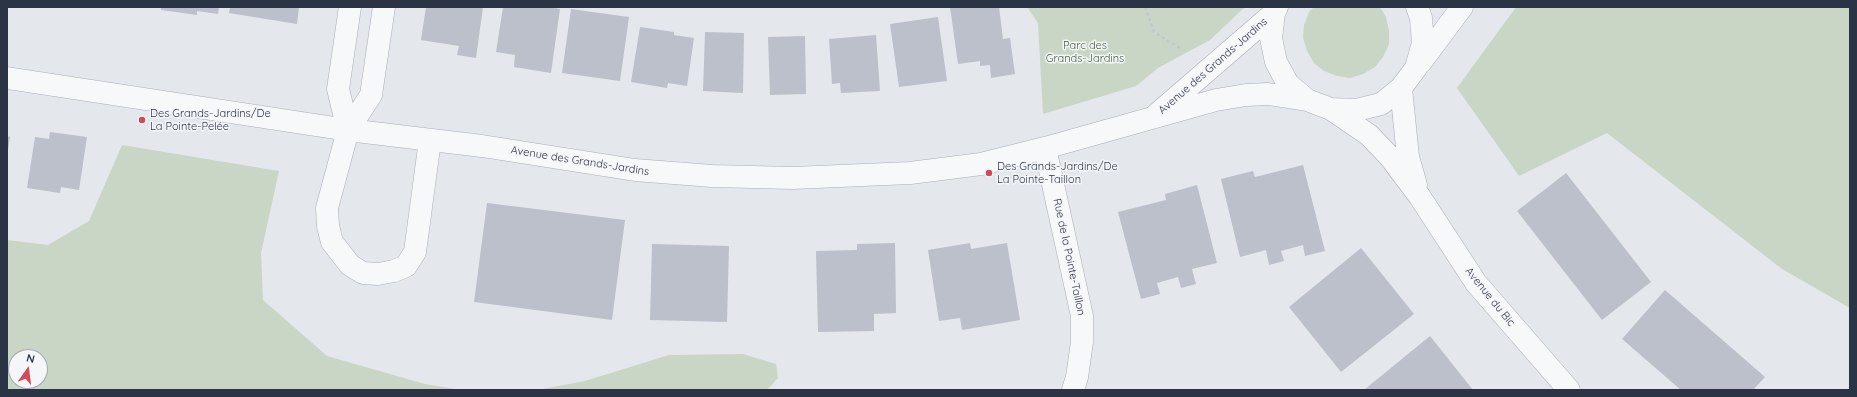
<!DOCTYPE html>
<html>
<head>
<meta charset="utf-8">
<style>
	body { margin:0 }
	#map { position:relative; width:1857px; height:397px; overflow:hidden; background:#e4e7ec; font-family:Quicksand,sans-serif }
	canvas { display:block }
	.frame { position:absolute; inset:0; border:8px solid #2b3445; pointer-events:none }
	.north { position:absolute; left:8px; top:349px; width:40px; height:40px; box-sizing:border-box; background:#f4f6f9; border:1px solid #a4a8b1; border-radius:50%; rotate:14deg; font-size:11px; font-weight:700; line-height:16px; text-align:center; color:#2b3445 }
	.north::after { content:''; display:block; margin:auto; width:14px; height:18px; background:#d1495b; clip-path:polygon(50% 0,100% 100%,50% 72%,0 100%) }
</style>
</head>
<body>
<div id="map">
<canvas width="1857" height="397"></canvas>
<div class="frame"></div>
<div class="north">N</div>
</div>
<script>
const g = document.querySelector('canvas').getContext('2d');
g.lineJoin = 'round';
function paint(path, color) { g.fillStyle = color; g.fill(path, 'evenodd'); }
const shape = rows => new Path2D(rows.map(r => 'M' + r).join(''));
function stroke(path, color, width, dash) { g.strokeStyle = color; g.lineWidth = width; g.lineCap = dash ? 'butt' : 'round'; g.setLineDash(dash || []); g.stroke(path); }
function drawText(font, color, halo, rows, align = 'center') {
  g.font = font + ' Quicksand,sans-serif'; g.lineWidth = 3; g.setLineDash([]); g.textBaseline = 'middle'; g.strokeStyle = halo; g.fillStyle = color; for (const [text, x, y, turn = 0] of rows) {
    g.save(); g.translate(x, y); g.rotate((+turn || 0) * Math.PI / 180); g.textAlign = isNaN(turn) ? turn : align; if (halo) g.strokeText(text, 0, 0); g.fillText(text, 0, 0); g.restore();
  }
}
paint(shape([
	[1027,7,1245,7,1210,40,1158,68,1136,86,1043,114,1038,23],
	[1314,7,1380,7,1386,17,1389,31,1389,44,1383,57,1375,67,1363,74,1350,78,1337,76,1324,71,1314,63,1307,51,1303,38,1304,25,1309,12],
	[1516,7,1850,7,1850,308,1782,269,1607,133,1519,176,1457,88],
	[122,145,279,171,261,253,263,300,327,356,425,384,461,390,7,390,7,240,48,245,89,221],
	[16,357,40,357,40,381,16,381],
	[743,354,776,364,778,378,767,390,537,390,585,381,669,355]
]), '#c9d6c5');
paint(shape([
	[161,7,219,7,218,14,197,11,197,15,161,10],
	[230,7,299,7,297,24,229,13],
	[426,7,483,7,476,58,457,55,459,46,421,40],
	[503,7,548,7,560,9,551,73,514,67,515,55,496,52],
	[950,7,999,7,1003,39,1010,38,1015,74,991,78,990,65,980,66,980,61,958,64],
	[571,9,629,17,620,81,562,73],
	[938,17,947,81,899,87,890,24],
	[640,27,674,32,674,35,694,38,687,86,668,83,667,88,631,82],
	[705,32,744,33,743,93,703,91],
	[876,35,880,91,841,93,840,83,832,84,829,39],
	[805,36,806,94,770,95,768,37],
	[50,132,87,137,79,190,61,187,60,193,27,188,35,137,49,139],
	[7,136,10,137,8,150,7,150],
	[1303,165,1325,251,1305,256,1303,245,1281,251,1284,261,1269,265,1266,250,1240,257,1221,179,1253,171,1255,177],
	[1566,173,1651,282,1602,320,1517,211],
	[1197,185,1217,263,1192,269,1196,284,1181,288,1178,277,1157,283,1160,294,1141,299,1118,212,1166,200,1165,194],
	[487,203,625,220,612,320,474,302],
	[895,243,896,313,874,314,874,331,818,332,816,251,857,250,857,244],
	[970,243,971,249,1007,243,1020,320,962,330,960,318,939,321,928,250],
	[652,244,729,246,727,322,650,320],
	[1361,248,1414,314,1341,372,1289,307],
	[1665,290,1765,377,1753,390,1681,390,1622,339],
	[1430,336,1473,390,1364,390]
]), '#bbc0ca');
const minor = shape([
	[384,7,371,95,348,130,327,208,328,226,332,242,350,265,363,273,378,274,394,271,406,266,415,252,430,140],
	[1277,7,1274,13,1271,38,1276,62,1288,84,1307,100,1331,109,1356,110,1381,104,1401,88,1416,68,1423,43,1421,18,1417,7],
	[1421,62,1462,7],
	[7,78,348,130,482,146,635,170,712,176,793,178,910,173,981,164,1045,148,1216,100,1246,95,1268,94,1307,100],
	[1401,88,1408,157,1416,185],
	[1331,109,1369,135,1390,157,1420,197,1476,283,1569,390],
	[1156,115,1274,13],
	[348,130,338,89,350,7],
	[1045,148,1082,316,1082,342,1077,377,1073,390]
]);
stroke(minor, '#a9aeb7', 23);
stroke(shape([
	[1145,7,1154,32,1181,49]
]), '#c2c5cb', 2.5, [3, 3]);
stroke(minor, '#f7f8fa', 22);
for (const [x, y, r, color] of [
	[142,120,4,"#d1495b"],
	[989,173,4,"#d1495b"]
]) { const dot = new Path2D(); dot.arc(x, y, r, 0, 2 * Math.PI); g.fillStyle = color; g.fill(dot); stroke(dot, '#f4f6f9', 1.5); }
drawText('11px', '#3f6138', '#f4f6f9', [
	["Parc des",1085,46],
	["Grands-Jardins",1085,59]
]);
drawText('11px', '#2b3445', '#f4f6f9', [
	["Avenue des Grands-Jardins",1213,66,-41],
	["Avenue des Grands-Jardins",580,161,9],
	["Rue de la Pointe-Taillon",1069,257,78],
	["Avenue du Bic",1490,297,51]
]);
drawText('11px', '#2b3445', '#f4f6f9', [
	["Des Grands-Jardins/De",150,114],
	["La Pointe-Pelée",150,127],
	["Des Grands-Jardins/De",997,167],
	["La Pointe-Taillon",997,180]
], 'left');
</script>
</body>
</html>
